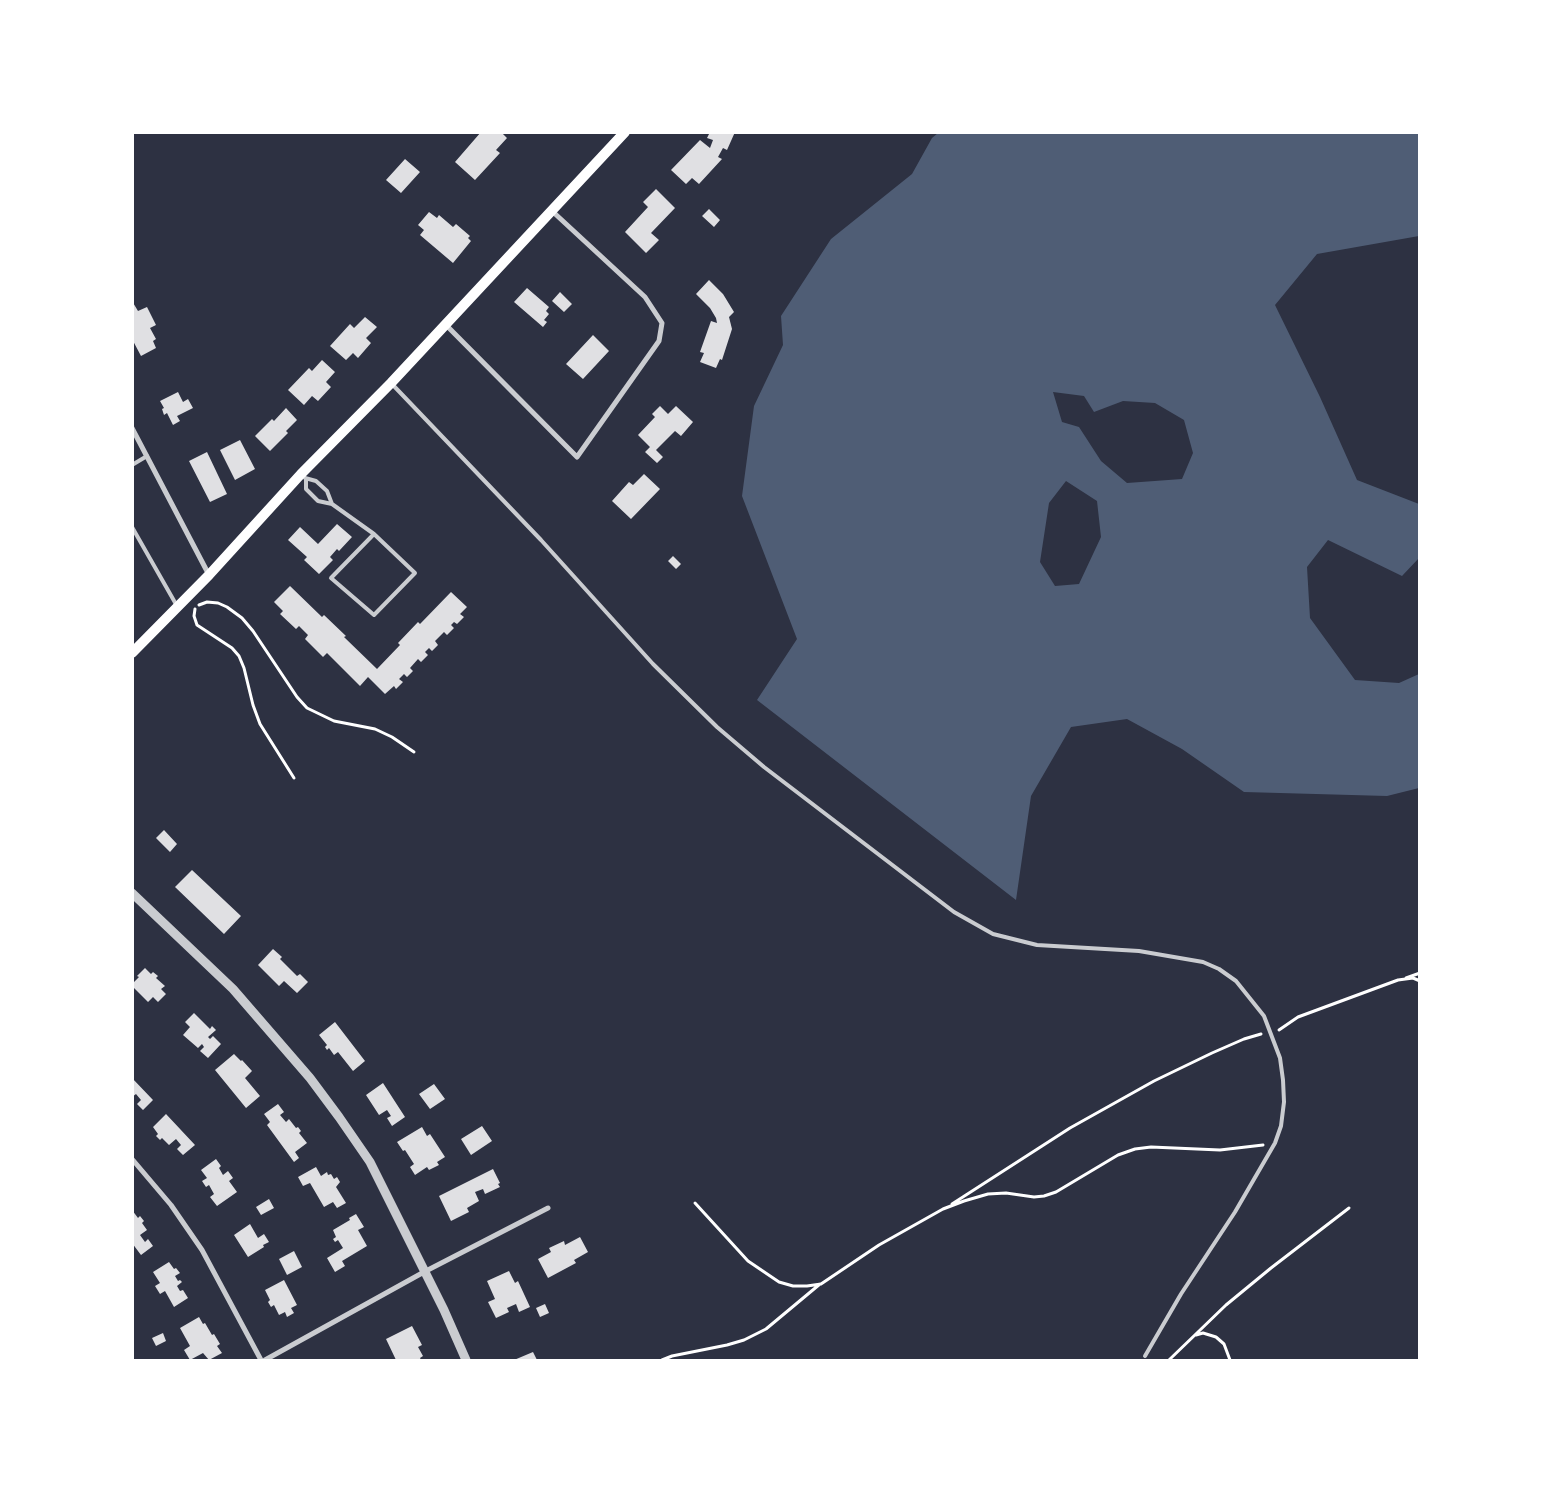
<!DOCTYPE html>
<html>
<head>
<meta charset="utf-8">
<style>
	body { margin:0 }
	#map { position:relative; width:1552px; height:1493px; overflow:hidden; background:#2d3142; font-family:"Sofia Sans Condensed",sans-serif }
	canvas { display:block }
	.frame { position:absolute; inset:0; border:134px solid #fff; pointer-events:none }
</style>
</head>
<body>
<div id="map">
<canvas width="1552" height="1493"></canvas>
<div class="frame"></div>
</div>
<script>
const g = document.querySelector('canvas').getContext('2d');
g.lineJoin = 'round';
function paint(path, color) { g.fillStyle = color; g.fill(path, 'evenodd'); }
const shape = rows => new Path2D(rows.map(r => 'M' + r).join(''));
function stroke(path, color, width, dash) { g.strokeStyle = color; g.lineWidth = width; g.lineCap = dash ? 'butt' : 'round'; g.setLineDash(dash || []); g.stroke(path); }
paint(shape([
	[938,133,1419,133,1419,236,1317,254,1275,305,1320,397,1357,480,1419,504,1419,558,1402,576,1328,540,1307,567,1310,618,1355,680,1399,683,1419,674,1419,788,1387,796,1244,792,1182,749,1127,719,1071,727,1031,796,1016,900,757,700,797,639,742,496,754,406,783,345,781,316,831,239,912,174,932,138],
	[1053,392,1084,396,1094,412,1123,401,1155,403,1184,420,1193,453,1182,479,1127,483,1101,461,1079,427,1062,422],
	[1066,481,1097,501,1101,537,1079,584,1055,586,1040,562,1049,503]
]), '#4f5d75');
paint(shape([
	[481,132,501,132,507,138,496,150,500,153,475,180,455,162],
	[710,132,735,132,727,150,723,148,718,157,722,159,699,184,692,178,686,184,671,170,700,140,710,148,713,140,707,138],
	[405,159,420,172,401,193,386,180],
	[656,189,675,208,651,233,659,240,646,253,625,232,648,207,643,202],
	[709,209,720,220,714,227,702,216],
	[429,212,437,218,439,215,453,227,456,224,470,236,468,238,471,241,453,263,420,235,424,230,418,225],
	[709,280,723,294,734,312,729,317,732,329,722,360,720,359,716,368,700,362,704,353,700,352,711,321,717,323,716,318,710,308,696,294],
	[527,288,549,307,546,311,549,314,544,320,547,322,543,327,514,302],
	[560,292,572,304,564,312,552,301],
	[132,301,138,311,147,307,156,325,150,328,156,339,153,341,156,348,141,356,132,339],
	[365,317,377,327,366,338,371,343,358,358,353,353,346,360,330,346,350,324,354,328],
	[593,335,609,351,583,379,566,364],
	[322,360,335,372,326,382,331,387,318,401,312,396,304,405,288,390,309,368,312,371],
	[178,392,183,402,188,399,193,408,177,416,180,421,173,425,167,413,164,415,162,409,164,408,160,401],
	[660,406,668,414,676,406,693,422,681,436,675,431,656,450,663,457,657,463,645,452,650,447,638,435,655,417,652,414],
	[286,408,297,420,286,431,288,433,270,451,255,436,272,419,274,421],
	[240,440,255,469,235,480,220,450],
	[207,452,227,494,210,502,189,461],
	[644,474,660,489,631,519,612,501,629,482,633,485],
	[337,524,352,537,339,551,337,549,330,557,333,560,319,574,304,560,307,557,288,540,300,527,318,544],
	[673,556,681,564,676,569,668,561],
	[290,586,322,617,324,615,346,636,344,637,377,669,400,645,398,643,418,622,420,624,451,592,467,607,460,614,464,617,457,624,454,622,451,625,454,628,447,635,444,632,435,641,438,645,432,651,429,648,425,652,428,655,421,662,418,659,410,668,413,671,407,677,404,674,399,679,403,682,396,689,394,686,385,694,368,677,360,686,327,653,323,657,305,639,308,635,299,626,296,629,280,614,283,611,274,602],
	[164,830,177,844,170,852,156,838],
	[192,870,241,916,224,934,175,887],
	[273,949,282,957,280,959,297,976,300,974,308,982,297,993,284,981,279,986,258,965],
	[145,968,151,974,153,972,158,976,156,978,165,986,161,989,166,994,158,1002,153,997,148,1002,132,986,132,984,139,977,137,976],
	[194,1013,210,1029,212,1026,216,1030,208,1037,210,1039,213,1036,221,1044,208,1058,200,1051,204,1047,202,1044,198,1048,183,1035,190,1027,185,1022],
	[335,1022,365,1061,353,1071,338,1052,334,1055,329,1048,327,1050,325,1047,327,1045,319,1035],
	[234,1054,241,1061,242,1060,252,1071,245,1078,260,1096,246,1108,215,1070],
	[132,1078,153,1100,143,1110,137,1104,141,1100,136,1094,132,1097],
	[383,1083,405,1117,392,1126,387,1118,391,1116,387,1110,379,1115,366,1095],
	[434,1084,445,1099,430,1109,419,1094],
	[278,1104,284,1112,280,1115,286,1122,289,1119,296,1128,298,1127,301,1131,299,1133,307,1143,295,1152,299,1158,294,1162,267,1125,270,1122,264,1114],
	[166,1114,195,1145,183,1155,177,1149,181,1145,176,1139,169,1145,162,1138,160,1140,156,1136,158,1134,153,1127],
	[482,1126,492,1141,471,1155,461,1139],
	[422,1127,427,1136,430,1134,445,1157,437,1162,439,1165,429,1170,427,1167,415,1175,410,1167,414,1164,405,1150,403,1151,397,1142],
	[216,1159,221,1166,219,1168,223,1175,228,1171,233,1178,229,1181,237,1192,217,1206,210,1197,214,1194,209,1185,206,1187,202,1181,207,1178,201,1170],
	[316,1167,321,1176,327,1172,328,1175,331,1174,334,1179,337,1177,340,1182,336,1187,346,1203,337,1208,333,1202,324,1207,310,1183,303,1186,298,1177],
	[493,1169,500,1183,498,1184,500,1187,485,1194,483,1189,475,1192,479,1201,467,1208,469,1212,451,1221,439,1196],
	[269,1199,274,1208,261,1215,256,1207],
	[132,1210,138,1218,140,1216,144,1221,142,1223,147,1230,140,1235,145,1242,148,1239,153,1246,141,1255,132,1243],
	[356,1214,364,1227,358,1230,367,1246,342,1261,345,1266,335,1272,327,1258,343,1248,338,1240,335,1242,333,1239,336,1237,333,1230,350,1220,349,1218],
	[250,1224,258,1238,264,1234,269,1242,263,1245,264,1247,248,1257,234,1235],
	[580,1237,588,1252,574,1260,576,1263,548,1278,538,1259,551,1252,549,1248,564,1241,565,1245],
	[294,1251,302,1267,287,1275,279,1259],
	[169,1262,174,1269,176,1268,180,1273,175,1276,178,1281,180,1280,182,1282,177,1286,180,1291,183,1290,188,1298,174,1307,165,1291,160,1294,155,1286,160,1283,153,1272],
	[509,1271,515,1283,518,1281,530,1307,519,1312,516,1304,507,1308,509,1312,496,1318,488,1302,495,1299,487,1281],
	[284,1280,297,1305,291,1308,294,1313,287,1317,285,1312,279,1315,274,1305,271,1307,268,1302,270,1300,265,1290],
	[545,1304,549,1313,540,1317,536,1308],
	[199,1317,203,1324,205,1323,212,1335,214,1334,220,1344,217,1346,222,1353,209,1360,203,1353,190,1360,184,1350,190,1346,180,1328],
	[412,1326,422,1345,418,1347,423,1356,420,1358,421,1360,396,1360,386,1339],
	[163,1333,166,1341,156,1346,152,1338],
	[533,1352,537,1360,514,1360]
]), '#e0e0e3');
stroke(shape([
	[199,605,207,602,218,603,227,607,242,618,253,631,297,697,307,708,334,721,375,729,392,737,414,752],
	[195,609,194,616,197,625,232,648,239,656,244,668,253,705,260,724,294,778],
	[1406,978,1420,973],
	[1279,1030,1298,1017,1398,980,1413,978,1420,981],
	[695,1203,748,1261,779,1282,793,1286,807,1286,821,1284,879,1245,943,1209,964,1201,988,1194,1006,1193,1034,1197,1044,1196,1056,1192,1118,1155,1135,1149,1151,1147,1220,1150,1263,1145],
	[952,1204,1070,1128,1154,1081,1212,1053,1244,1039,1261,1034],
	[1196,1335,1203,1333,1216,1337,1224,1344,1230,1360],
	[662,1360,672,1356,727,1345,744,1340,766,1329,820,1284],
	[1169,1360,1226,1305,1271,1268,1349,1208]
]), '#fff', 3);
stroke(shape([
	[391,383,541,540,653,664,717,727,764,767,954,912,993,934,1037,945,1139,951,1203,962,1219,969,1236,981,1264,1016,1280,1058,1283,1080,1284,1102,1281,1126,1275,1143,1235,1212,1181,1294,1145,1356],
	[132,465,147,456],
	[305,478,316,481,327,491,332,504],
	[306,479,306,489,318,501,332,504,374,534,415,573,374,615,331,578,374,534],
	[132,527,177,606]
]), '#caccd0', 4);
stroke(shape([
	[445,324,577,457,659,341,662,323,645,297,552,211],
	[132,428,209,575],
	[132,1159,171,1205,202,1250,261,1360],
	[265,1360,424,1272,548,1208]
]), '#caccd0', 5);
stroke(shape([
	[132,893,233,989,310,1078,339,1117,370,1162,444,1310,466,1360]
]), '#caccd0', 9);
stroke(shape([
	[132,653,209,575,301,474,391,383,625,132]
]), '#fff', 10);
</script>
</body>
</html>
